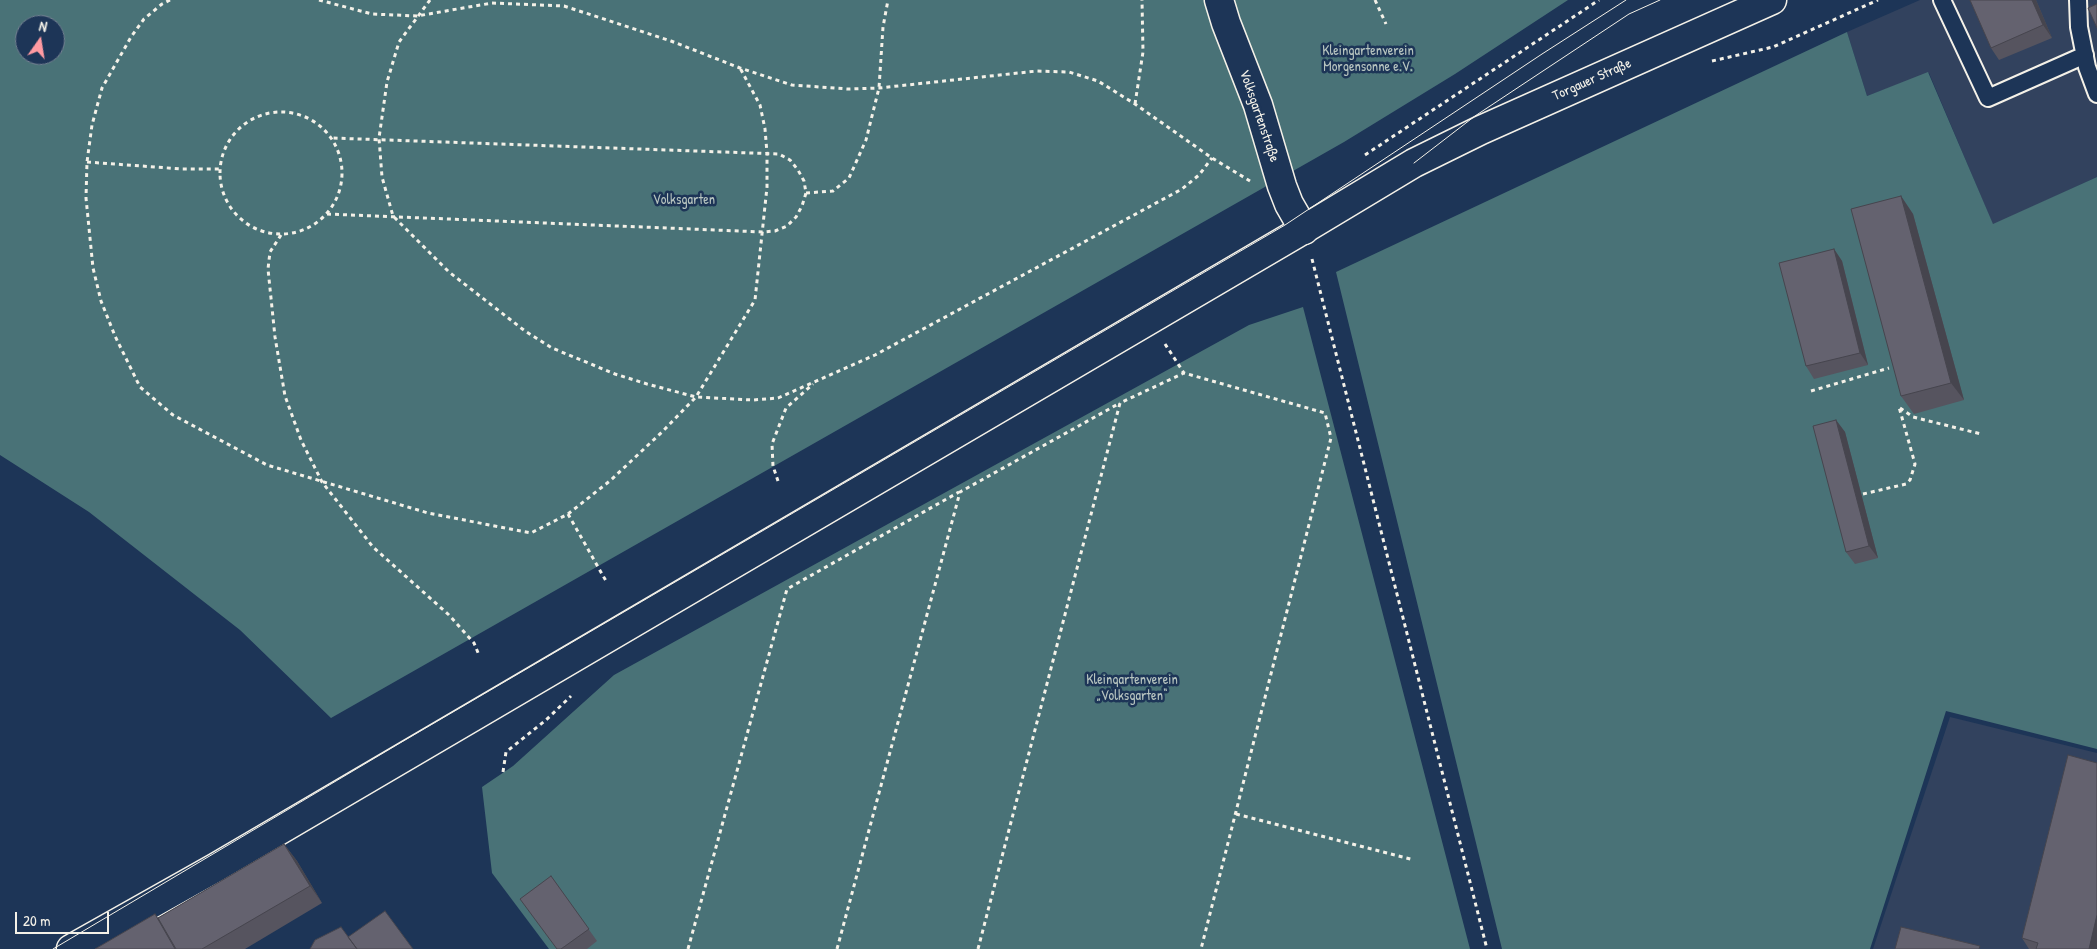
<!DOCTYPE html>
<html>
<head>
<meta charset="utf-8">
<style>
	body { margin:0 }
	#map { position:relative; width:2097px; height:949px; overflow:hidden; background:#1d3557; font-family:"Patrick Hand",sans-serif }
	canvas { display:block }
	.north { position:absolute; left:15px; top:15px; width:50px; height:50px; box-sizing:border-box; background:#1d3557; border:1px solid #738091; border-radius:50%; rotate:13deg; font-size:14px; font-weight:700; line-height:20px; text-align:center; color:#f4f1e8 }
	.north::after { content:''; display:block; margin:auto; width:18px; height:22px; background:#ff9aa2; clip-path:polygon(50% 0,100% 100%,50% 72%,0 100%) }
	.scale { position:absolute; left:15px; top:912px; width:94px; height:22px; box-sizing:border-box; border:2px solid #f4f1e8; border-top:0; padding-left:6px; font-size:15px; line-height:18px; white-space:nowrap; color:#f4f1e8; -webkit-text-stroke:4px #1d3557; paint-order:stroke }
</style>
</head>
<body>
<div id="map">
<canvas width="2097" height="949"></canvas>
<div class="north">N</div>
<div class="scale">20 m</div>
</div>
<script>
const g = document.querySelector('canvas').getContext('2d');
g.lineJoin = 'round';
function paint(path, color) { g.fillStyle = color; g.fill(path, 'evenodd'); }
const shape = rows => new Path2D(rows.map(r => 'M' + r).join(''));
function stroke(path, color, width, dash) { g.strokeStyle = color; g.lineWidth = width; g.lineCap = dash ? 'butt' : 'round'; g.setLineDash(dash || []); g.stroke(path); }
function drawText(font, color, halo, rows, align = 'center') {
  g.font = font + ' "Patrick Hand",sans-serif'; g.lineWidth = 5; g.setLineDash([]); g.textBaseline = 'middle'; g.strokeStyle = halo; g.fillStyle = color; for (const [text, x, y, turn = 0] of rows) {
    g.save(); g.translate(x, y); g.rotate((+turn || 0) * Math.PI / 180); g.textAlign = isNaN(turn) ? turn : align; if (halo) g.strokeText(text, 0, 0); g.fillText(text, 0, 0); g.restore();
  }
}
paint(shape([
	[1920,0,2097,0,2097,177,1993,225,1929,73,1867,96,1847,32],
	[1950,717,2097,753,2097,949,1873,949]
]), '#32425e');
paint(shape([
	[0,0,1568,0,1455,74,1344,142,331,718,240,630,89,512,0,455],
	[25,25,55,25,55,55,25,55],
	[1847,32,1867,96,1928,72,1993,224,2097,177,2097,749,1946,711,1870,949,1502,949,1336,272],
	[1303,307,1470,949,549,949,492,873,482,787,513,766,614,675,1249,325]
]), '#497277');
const lane = shape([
	[1942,0,1988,98,2085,55],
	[2078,0,2079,27,2087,67,2097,94]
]);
const street = shape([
	[1219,0,1226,23,1258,105,1282,186,1289,204,1304,230]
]);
const secondary = shape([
	[71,949,215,868,1296,234,1414,163,1481,130,1772,0]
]);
stroke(lane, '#f4f1e8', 20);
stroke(street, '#f4f1e8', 31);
stroke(secondary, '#f4f1e8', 31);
stroke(shape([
	[170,0,162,4,144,19,131,37,102,88,92,125,87,162,86,198,93,268,101,301,115,336,140,387,173,415,267,465,428,513,531,533,568,514,611,480,663,431,696,397,755,300,767,187,767,153,765,129,760,105,740,68],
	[319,0,372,14,417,16,492,3,564,6,671,41,740,68,792,85,848,89,879,88,1037,71,1069,72,1098,81,1135,104,1212,158,1250,181],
	[430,0,399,42,387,82,379,138,382,177,393,216,449,272,525,331,552,348,615,374,647,384,696,397,753,400,778,398,875,355,1182,189,1199,175,1212,158],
	[1375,0,1386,24],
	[1712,61,1773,47,1878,0],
	[1135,104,1143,52,1142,0],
	'220 173a61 61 0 1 1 122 0a61 61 0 1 1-122 0Z',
	[1365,155,1599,0],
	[87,162,182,169,219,169],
	[806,193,833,191,849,178,866,140,879,88,883,27,888,0],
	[327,214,763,232,775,231,787,226,796,217,802,206,806,193,804,181,798,170,790,160,779,154,332,138],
	[281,235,270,252,268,269,275,337,285,396,301,440,322,482,373,547,449,615,474,643,479,655],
	[1312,259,1487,949],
	[1165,344,1184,373],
	[1811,391,1889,368],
	[1900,408,1913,417,1981,434],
	[778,481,773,466,772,444,786,408,813,384],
	[1863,494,1906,484,1910,480,1915,464,1899,407],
	[568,514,606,581],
	[503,772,506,752,546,720,571,696],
	[1236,814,1414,860],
	[688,949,787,589,959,492],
	[837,949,960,492,1120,403],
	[978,949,1120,403,1184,373,1325,413,1331,438,1201,949]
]), '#f4f1e8', 3, [4, 4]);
stroke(lane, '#1d3557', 16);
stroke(street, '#1d3557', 28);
stroke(secondary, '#1d3557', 28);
stroke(shape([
	[1414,163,1475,116,1629,14,1660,0],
	[53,949,400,743,1285,225,1542,54,1626,0]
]), '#f4f1e8', 1);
paint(shape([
	[2036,0,2052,38,1999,60,1991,48],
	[1901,196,1913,214,1964,400,1914,414,1901,396],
	[1834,249,1842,261,1868,365,1814,379,1806,366],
	[1836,420,1845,432,1878,558,1855,564,1846,552],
	[284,844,297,861,322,903,245,949,95,949,155,914,158,918],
	[551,876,597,941,587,949,556,949],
	[2022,938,2097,949,2029,949]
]), '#56545f');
paint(shape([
	[2032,0,2036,0,2052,38,2043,25],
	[1901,196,1913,214,1964,400,1951,383],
	[1834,249,1842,261,1868,365,1860,353],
	[1836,420,1845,432,1878,558,1869,546],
	[284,844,297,861,322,903,310,886],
	[2097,915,2097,949,2089,949]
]), '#46454e');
const building = shape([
	[1970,0,2032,0,2043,25,1991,48,1970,0],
	[2097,4,2097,28,2088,8,2097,4],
	[1901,196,1951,383,1901,396,1851,209,1901,196],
	[1834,249,1860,353,1806,366,1779,263,1834,249],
	[1836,420,1869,546,1846,552,1813,426,1836,420],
	[2068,755,2097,763,2097,915,2089,949,2036,949,2038,943,2022,938,2068,755],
	[284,844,310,886,202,949,176,949,158,918,284,844],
	[551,876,589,929,561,949,557,949,520,899,551,876],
	[385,911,413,949,357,949,348,937,385,911],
	[155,914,175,949,95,949,155,914],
	[341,927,357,949,310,949,315,940,341,927],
	[1901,927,1980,946,1979,949,1895,949,1901,927]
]);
paint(building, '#64626f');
stroke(building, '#46454e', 1);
drawText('14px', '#b8c5c0', '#1d3557', [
	["Kleingartenverein",1368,51],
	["Morgensonne e.V.",1368,67],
	["Volksgarten",684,200],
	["Kleingartenverein",1132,680],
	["„Volksgarten“",1132,696]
]);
drawText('14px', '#f4f1e8', '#1d3557', [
	["Torgauer Straße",1592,80,-24],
	["Volksgartenstraße",1259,116,71]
]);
</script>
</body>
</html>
